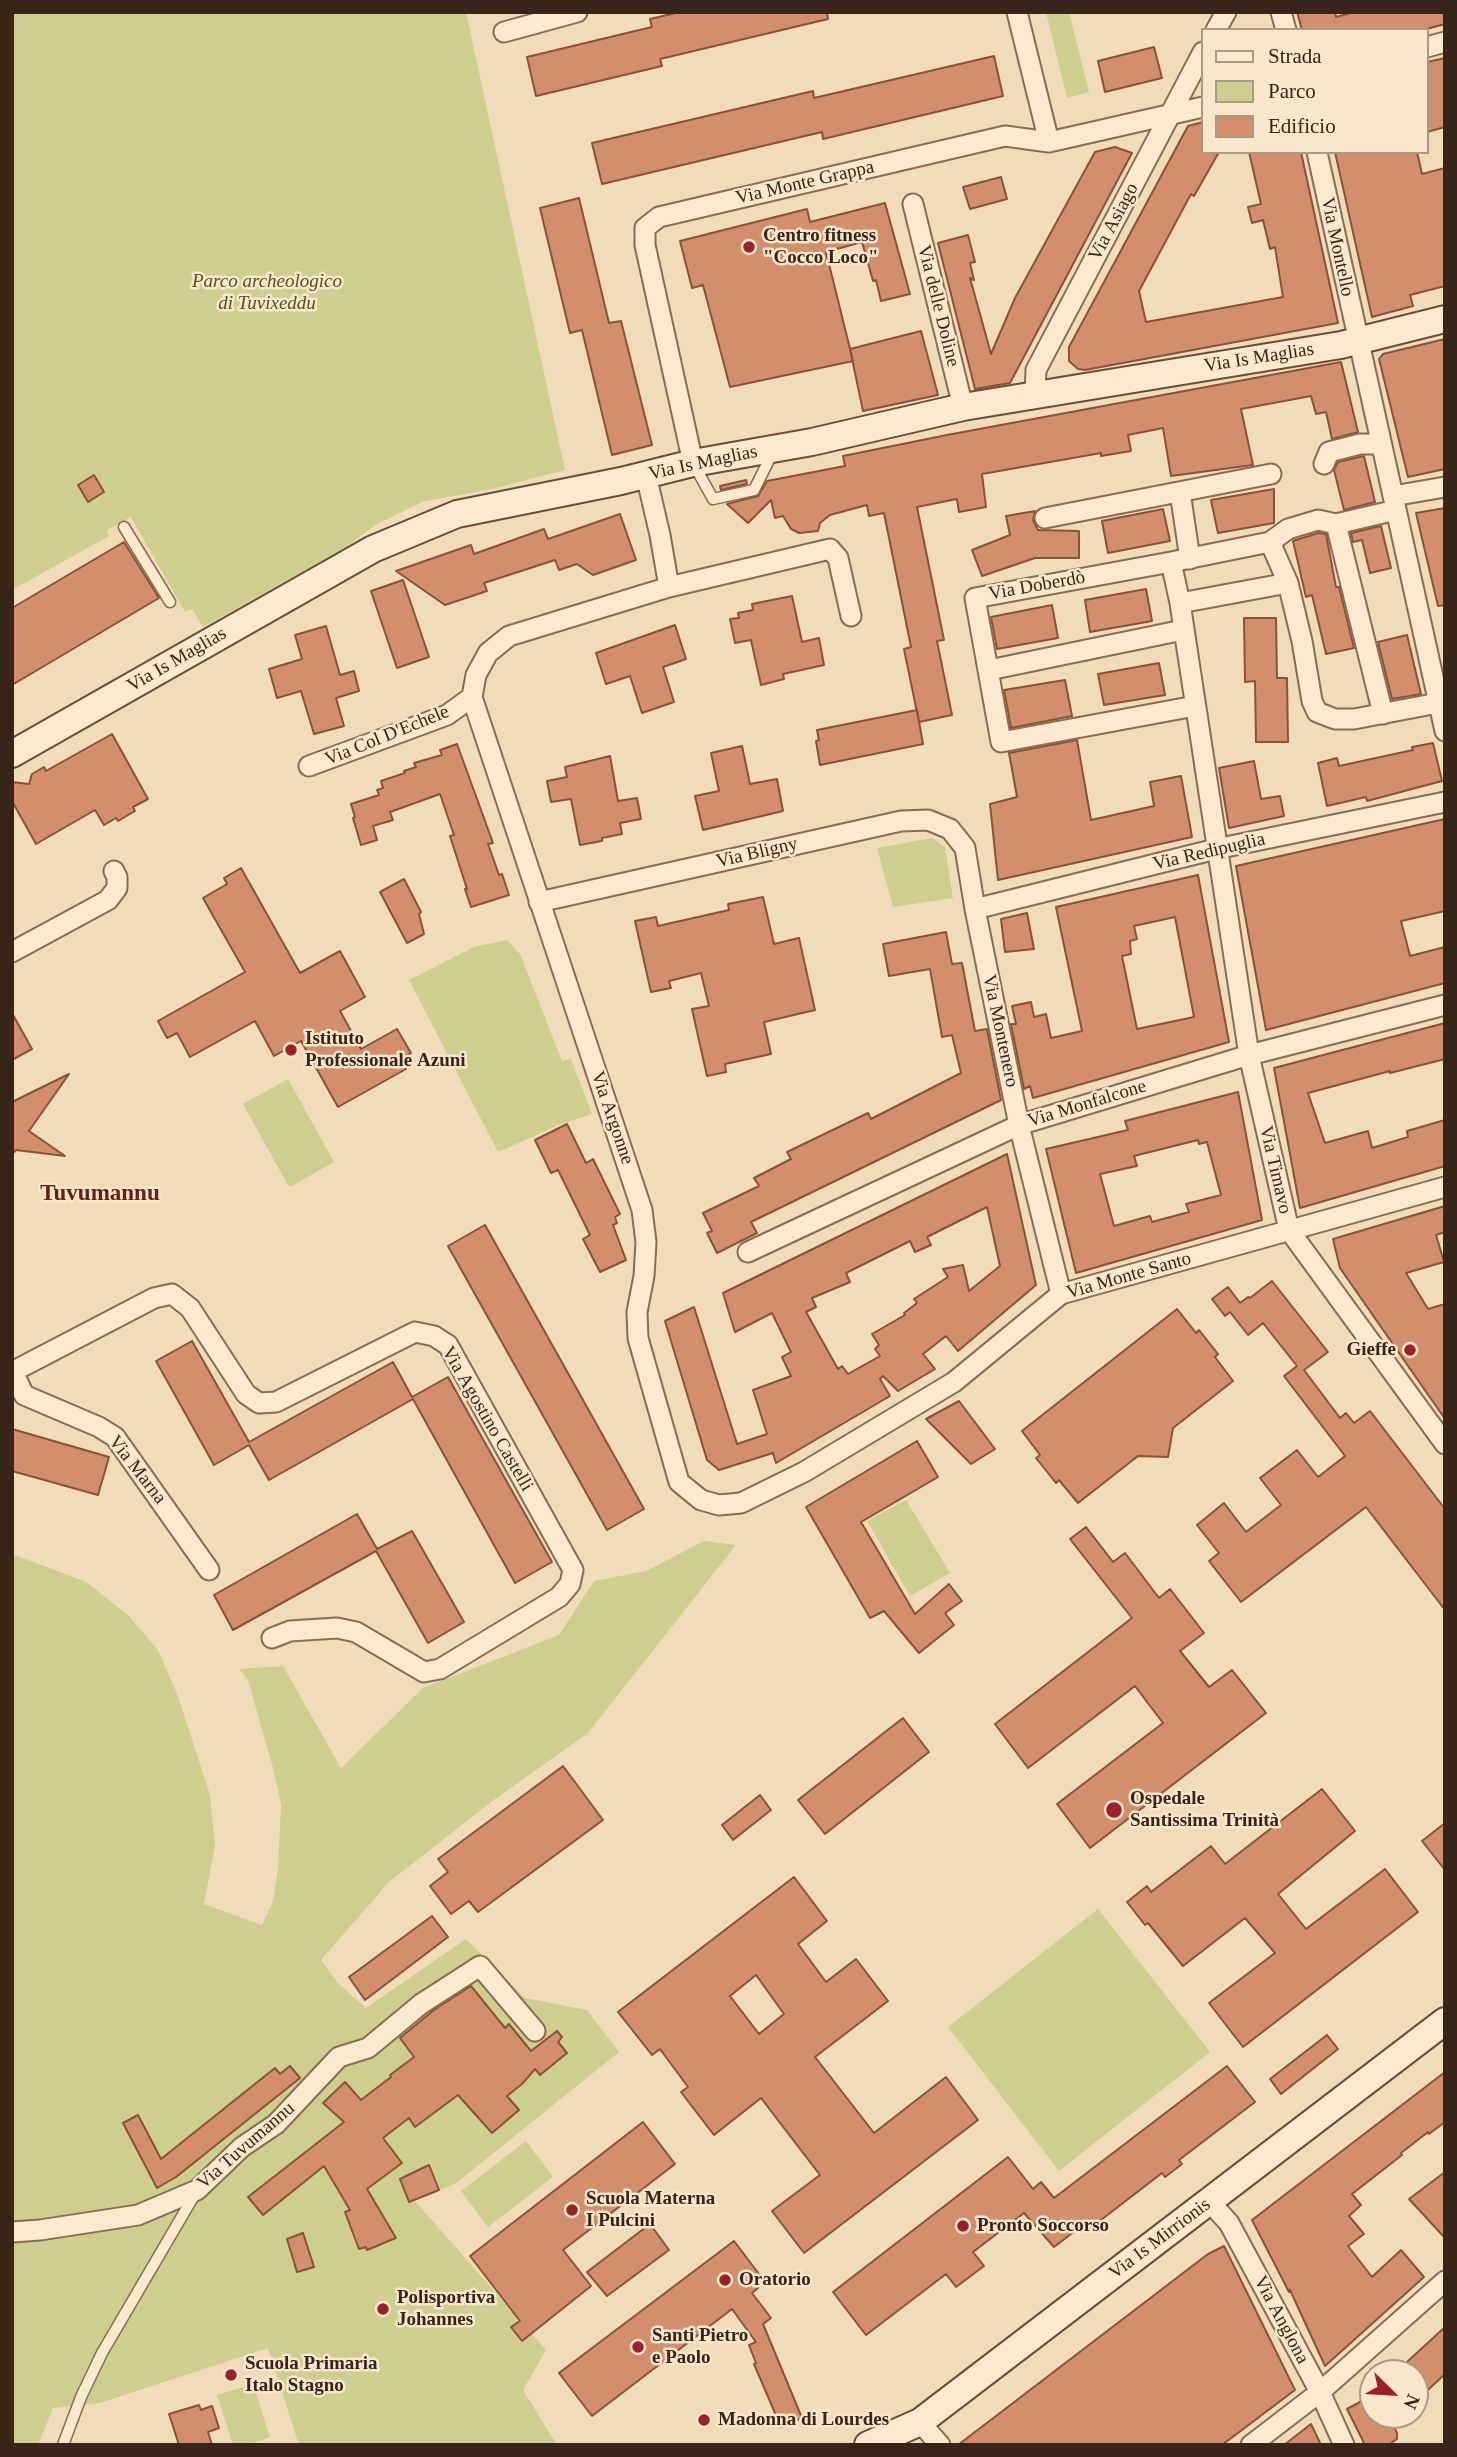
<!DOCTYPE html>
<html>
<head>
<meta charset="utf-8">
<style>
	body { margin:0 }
	#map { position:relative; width:1457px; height:2457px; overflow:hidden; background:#f1dcba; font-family:Georgia,serif }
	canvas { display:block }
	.frame { position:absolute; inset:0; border:14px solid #37251a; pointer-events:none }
	.legend { position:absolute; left:1201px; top:28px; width:228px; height:126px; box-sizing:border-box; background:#f8e7ca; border:2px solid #ab9984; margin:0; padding:9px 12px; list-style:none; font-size:21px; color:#37251a }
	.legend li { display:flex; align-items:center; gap:14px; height:35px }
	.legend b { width:35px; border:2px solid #ab9984 }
	.north { position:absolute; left:1359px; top:2359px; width:70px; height:70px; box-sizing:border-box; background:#f8e7ca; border:2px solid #ab9984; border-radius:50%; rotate:114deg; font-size:19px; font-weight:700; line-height:28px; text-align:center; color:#37251a }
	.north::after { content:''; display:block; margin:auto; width:24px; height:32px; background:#9d1f2a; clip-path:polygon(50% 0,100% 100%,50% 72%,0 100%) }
</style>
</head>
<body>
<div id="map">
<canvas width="1457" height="2457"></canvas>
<div class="frame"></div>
<ul class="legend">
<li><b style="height:9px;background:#fceace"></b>Strada</li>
<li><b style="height:19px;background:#cdcf8e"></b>Parco</li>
<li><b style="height:19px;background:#d38f6d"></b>Edificio</li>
</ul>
<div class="north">N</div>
</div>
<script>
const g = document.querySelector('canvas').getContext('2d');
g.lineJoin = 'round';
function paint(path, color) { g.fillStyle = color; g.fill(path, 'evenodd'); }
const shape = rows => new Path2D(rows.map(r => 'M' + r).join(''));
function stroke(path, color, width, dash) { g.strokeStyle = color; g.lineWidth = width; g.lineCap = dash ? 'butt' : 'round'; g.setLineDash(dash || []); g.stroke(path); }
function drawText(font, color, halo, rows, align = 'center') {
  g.font = font + ' Georgia,serif'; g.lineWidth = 5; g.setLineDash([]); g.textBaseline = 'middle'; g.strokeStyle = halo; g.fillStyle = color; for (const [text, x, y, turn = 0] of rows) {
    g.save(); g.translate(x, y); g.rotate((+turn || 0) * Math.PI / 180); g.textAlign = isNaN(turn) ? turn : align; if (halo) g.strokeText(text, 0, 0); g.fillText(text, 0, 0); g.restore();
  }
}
paint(shape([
	[12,12,466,12,565,470,492,489,422,502,377,524,346,547,203,627,192,609,185,612,131,517,107,530,109,536,12,590],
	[1046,12,1069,12,1089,92,1067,98],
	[932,838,945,847,953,898,893,907,877,848],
	[507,940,520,954,562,1061,571,1059,592,1114,559,1125,498,1152,409,980,474,947],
	[288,1079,334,1162,292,1186,288,1185,243,1104],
	[906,1500,950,1573,910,1596,867,1521],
	[704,1541,736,1545,588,1733,495,1799,389,1882,321,1960,338,1983,366,2008,466,1939,525,1998,587,2010,619,2052,455,2184,414,2200,546,2350,523,2390,557,2445,299,2445,268,2348,100,2403,53,2408,38,2445,12,2445,12,1554,86,1582,129,1616,158,1650,178,1696,210,1795,215,1846,204,1904,262,1925,273,1901,278,1868,281,1805,273,1768,248,1680,239,1669,283,1666,341,1768,423,1688,559,1635,594,1581,646,1571],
	[1098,1909,1210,2052,1059,2171,948,2027],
	[526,2141,553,2177,488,2227,461,2191],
	[253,2384,270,2437,248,2445,233,2445,217,2395]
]), '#cdcf8e');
const building = shape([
	[680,12,827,12,828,19,660,59,662,66,536,96,527,57,652,27,650,19,680,12],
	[1297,12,1335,12,1336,17,1354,12,1445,12,1445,24,1423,30,1302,30,1297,12],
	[1154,47,1162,78,1105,92,1098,61,1154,47],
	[994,56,1003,96,823,139,822,132,602,184,592,143,813,91,814,98,994,56],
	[1445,58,1445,127,1427,132,1427,62,1445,58],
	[1203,122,1203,152,1219,152,1194,196,1191,194,1139,291,1146,322,1283,297,1275,247,1270,249,1263,220,1252,223,1248,207,1261,204,1249,152,1301,152,1338,323,1085,370,1078,369,1069,361,1069,347,1188,126,1203,122],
	[1115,147,1132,153,1010,383,975,389,938,243,968,235,975,262,970,263,974,280,970,278,991,354,1015,298,1095,152,1115,147],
	[1335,152,1417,152,1422,174,1445,168,1445,286,1410,295,1413,306,1372,317,1335,152],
	[1001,177,1007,199,970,209,963,187,1001,177],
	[579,198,609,323,621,321,652,445,612,455,582,330,570,333,540,208,579,198],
	[885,203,910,294,881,301,876,280,873,281,862,242,826,252,853,361,730,387,703,285,692,288,680,241,807,209,810,222,885,203],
	[921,331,938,395,863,411,850,349,921,331],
	[1445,339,1445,469,1408,477,1379,359,1383,354,1445,339],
	[1341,362,1358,432,1332,439,1326,412,1316,414,1311,396,1241,409,1253,465,1171,476,1163,428,1128,435,1131,451,1101,456,1101,453,982,474,986,507,959,512,957,499,917,507,944,640,937,641,952,715,919,722,904,649,911,647,884,513,869,516,867,505,830,515,820,523,818,531,799,533,791,529,783,516,775,518,771,500,748,523,727,504,758,496,767,481,845,466,843,456,947,435,1341,362],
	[1364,456,1375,502,1344,510,1334,470,1338,462,1364,456],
	[94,475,104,492,88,502,78,485,94,475],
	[746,480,747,484,721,490,720,486,746,480],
	[1274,489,1274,523,1218,533,1211,500,1274,489],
	[1445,508,1445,605,1438,606,1416,513,1445,508],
	[1163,509,1170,541,1108,553,1102,521,1163,509],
	[1035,511,1033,520,1038,530,1079,531,1079,558,1035,558,982,576,972,550,1010,535,1006,516,1035,511],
	[620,514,636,560,593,575,577,564,559,570,555,560,484,583,487,591,445,605,396,571,471,545,474,554,544,529,548,539,620,514],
	[1381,526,1391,568,1370,573,1362,540,1353,542,1351,533,1381,526],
	[1318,533,1326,534,1336,587,1339,587,1354,648,1326,654,1312,595,1306,597,1293,541,1318,533],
	[124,542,159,598,12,685,12,608,124,542],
	[403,580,429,657,397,668,371,591,403,580],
	[1146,589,1152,621,1090,632,1085,600,1146,589],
	[792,596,802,642,819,638,824,665,783,674,784,679,761,685,751,640,735,643,730,619,739,618,738,613,753,610,752,604,792,596],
	[1052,605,1058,638,997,649,991,617,1052,605],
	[1244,618,1276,618,1277,678,1287,678,1288,742,1256,742,1255,681,1245,682,1244,618],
	[675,625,686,659,663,667,674,702,642,713,630,676,606,684,596,653,675,625],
	[326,626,340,675,354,671,359,691,336,698,344,726,314,734,301,691,277,698,269,669,302,659,295,635,326,626],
	[1407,635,1421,694,1392,699,1378,642,1407,635],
	[1159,663,1165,695,1104,705,1098,674,1159,663],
	[1065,680,1072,716,1011,728,1004,690,1065,680],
	[917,710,923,744,820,765,816,741,819,740,817,730,917,710],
	[112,734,148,799,133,807,135,811,118,821,116,818,104,825,95,810,36,844,12,801,12,782,29,784,32,774,44,767,46,771,112,734],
	[1077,740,1091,820,1154,806,1150,782,1181,776,1192,837,998,880,990,804,1017,797,1009,753,1077,740],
	[1433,743,1442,781,1367,801,1366,797,1327,806,1318,763,1337,758,1339,766,1413,750,1412,747,1433,743],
	[457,744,493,843,488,844,499,875,502,874,509,895,471,907,465,889,467,889,450,836,454,835,440,794,390,812,393,820,373,826,377,840,361,845,353,818,355,817,351,804,379,795,377,790,383,788,381,781,405,773,404,771,416,767,414,763,442,755,440,750,457,744],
	[742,746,750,784,777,779,783,811,703,830,695,796,719,791,711,753,742,746],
	[610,756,618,801,637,798,641,819,620,823,622,834,602,838,602,841,580,845,571,799,551,802,547,781,567,777,565,767,610,756],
	[1254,761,1261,799,1280,796,1284,816,1229,828,1219,768,1254,761],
	[1445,819,1445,911,1401,921,1410,956,1445,947,1445,983,1266,1030,1236,866,1445,819],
	[241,868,300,973,340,951,365,997,340,1011,361,1049,397,1029,411,1053,400,1059,406,1069,338,1107,301,1041,274,1056,255,1021,190,1057,177,1033,167,1038,158,1021,245,972,203,898,227,884,224,878,241,868],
	[1198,875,1229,1042,1033,1098,1030,1086,1024,1089,1011,1024,1016,1024,1012,1006,1031,1002,1034,1017,1046,1014,1051,1038,1082,1031,1056,907,1198,875],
	[1175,917,1194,1017,1137,1029,1122,956,1131,954,1130,941,1137,939,1134,926,1175,917],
	[404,879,421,912,419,914,424,934,407,943,380,892,404,879],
	[763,897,774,944,799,938,815,1010,764,1022,771,1054,725,1064,726,1072,707,1076,692,1009,709,1006,701,973,669,981,671,988,651,992,635,921,656,917,658,926,729,910,728,904,763,897],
	[1027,913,1034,949,1005,952,1001,919,1027,913],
	[946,932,952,964,962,963,975,1031,987,1029,1001,1100,751,1222,757,1233,717,1253,707,1233,712,1231,703,1213,759,1186,754,1178,791,1159,787,1152,868,1113,871,1119,961,1073,952,1035,942,1037,930,969,889,976,883,944,946,932],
	[12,1013,32,1049,12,1060,12,1013],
	[1445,1023,1445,1059,1390,1073,1390,1071,1308,1093,1325,1143,1368,1131,1372,1148,1408,1137,1407,1131,1445,1120,1445,1166,1300,1208,1274,1068,1445,1023],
	[69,1074,29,1131,65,1156,16,1150,12,1154,12,1102,69,1074],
	[1238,1092,1262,1220,1076,1273,1046,1149,1128,1130,1125,1121,1238,1092],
	[1198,1140,1199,1144,1207,1142,1221,1195,1186,1204,1189,1212,1152,1222,1150,1216,1114,1226,1100,1174,1137,1166,1134,1156,1198,1140],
	[567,1124,586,1163,593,1159,620,1214,615,1217,617,1223,613,1225,626,1260,600,1272,583,1239,590,1235,558,1170,551,1173,535,1140,567,1124],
	[1007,1154,1036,1285,958,1351,946,1336,923,1354,935,1369,898,1391,883,1376,880,1379,890,1396,776,1463,773,1453,719,1470,707,1460,665,1321,694,1307,737,1444,767,1434,753,1390,791,1376,782,1357,791,1352,772,1313,735,1332,723,1293,1007,1154],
	[987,1207,1000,1266,969,1291,963,1265,943,1269,948,1277,914,1299,917,1303,904,1313,905,1315,872,1334,879,1345,875,1349,880,1356,848,1374,842,1366,838,1369,806,1312,816,1307,812,1298,850,1282,846,1273,910,1241,915,1252,931,1245,927,1237,987,1207],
	[1445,1206,1445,1232,1436,1235,1444,1262,1406,1273,1428,1309,1445,1304,1445,1419,1340,1268,1333,1239,1445,1206],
	[485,1225,644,1509,607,1530,448,1246,485,1225],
	[1272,1281,1328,1352,1304,1370,1340,1418,1346,1413,1354,1423,1370,1411,1445,1509,1445,1610,1366,1507,1241,1602,1209,1561,1219,1553,1197,1525,1224,1503,1246,1532,1281,1505,1260,1478,1297,1450,1318,1477,1345,1456,1284,1376,1297,1366,1263,1323,1248,1335,1230,1312,1225,1316,1212,1299,1228,1287,1240,1303,1248,1297,1250,1298,1272,1281],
	[1177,1309,1196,1333,1199,1330,1218,1354,1215,1357,1233,1381,1173,1428,1168,1457,1138,1456,1078,1503,1059,1480,1056,1483,1036,1458,1040,1455,1022,1431,1177,1309],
	[192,1341,249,1442,393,1362,412,1397,448,1377,552,1562,515,1583,413,1399,269,1480,249,1445,214,1465,156,1361,192,1341],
	[959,1401,995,1449,971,1464,926,1419,959,1401],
	[12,1429,109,1457,98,1495,12,1471,12,1429],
	[917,1441,938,1477,861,1522,915,1614,949,1584,962,1601,945,1613,954,1625,919,1653,884,1611,870,1618,806,1507,917,1441],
	[357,1514,377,1549,412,1531,464,1622,428,1643,376,1551,233,1630,214,1595,357,1514],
	[1086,1527,1113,1562,1125,1553,1159,1598,1170,1589,1204,1633,1180,1651,1209,1687,1232,1670,1266,1713,1090,1848,1057,1804,1163,1723,1135,1686,1028,1768,995,1724,1132,1618,1070,1539,1086,1527],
	[903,1718,929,1752,825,1834,798,1800,903,1718],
	[563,1766,603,1820,478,1912,469,1901,451,1914,430,1886,448,1872,438,1859,563,1766],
	[1322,1789,1355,1831,1278,1894,1306,1929,1385,1869,1418,1912,1243,2047,1209,2003,1275,1953,1245,1918,1183,1966,1148,1923,1145,1925,1127,1902,1147,1886,1151,1892,1211,1846,1225,1864,1322,1789],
	[760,1795,771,1810,733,1840,722,1825,760,1795],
	[1445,1823,1445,1870,1422,1841,1445,1823],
	[794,1877,827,1921,798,1944,826,1982,856,1959,888,2001,815,2057,874,2133,946,2077,978,2120,804,2253,772,2211,820,2175,761,2098,714,2135,681,2092,688,2087,660,2049,652,2055,618,2012,794,1877],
	[756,1975,784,2014,759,2034,730,1996,756,1975],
	[432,1916,448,1937,365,2000,349,1977,432,1916],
	[471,1986,505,2028,509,2024,531,2051,557,2031,562,2037,558,2042,567,2053,540,2075,535,2069,522,2084,507,2096,519,2110,492,2133,458,2095,415,2127,409,2118,383,2138,402,2163,367,2189,396,2238,386,2242,367,2250,366,2247,359,2249,345,2212,350,2210,324,2166,263,2215,248,2197,344,2122,323,2103,345,2082,361,2100,391,2077,390,2075,414,2057,400,2038,434,2010,471,1986],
	[1327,2035,1338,2049,1281,2094,1270,2079,1327,2035],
	[290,2066,300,2078,176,2177,157,2188,123,2123,138,2115,161,2159,275,2068,280,2074,290,2066],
	[1227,2066,1255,2102,1179,2160,1182,2164,1165,2177,1162,2173,1088,2230,1084,2224,1054,2247,1024,2213,973,2252,984,2266,956,2287,946,2274,866,2335,833,2292,1008,2157,1033,2189,1041,2182,1054,2198,1227,2066],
	[1445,2072,1445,2122,1429,2134,1428,2132,1401,2153,1402,2155,1352,2194,1361,2205,1349,2216,1364,2234,1348,2246,1372,2277,1401,2250,1424,2277,1325,2366,1290,2290,1289,2292,1252,2220,1445,2072],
	[643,2122,675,2164,563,2250,591,2286,522,2341,511,2327,520,2321,470,2256,643,2122],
	[429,2165,439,2190,409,2202,400,2179,429,2165],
	[1445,2172,1445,2238,1409,2199,1445,2172],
	[650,2224,669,2250,607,2296,587,2272,650,2224],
	[303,2233,314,2267,297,2272,287,2239,303,2233],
	[734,2241,765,2282,752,2293,771,2318,763,2324,802,2418,781,2427,754,2364,756,2363,749,2345,756,2342,732,2309,592,2416,559,2373,734,2241],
	[1224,2246,1295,2390,1222,2445,958,2445,1208,2254,1224,2246],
	[1445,2327,1445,2374,1415,2402,1415,2373,1395,2373,1445,2327],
	[1373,2395,1373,2415,1388,2415,1397,2433,1397,2439,1388,2445,1365,2445,1347,2409,1373,2395],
	[199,2405,201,2410,212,2406,219,2428,208,2432,212,2445,179,2445,169,2414,199,2405],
	[1311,2424,1321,2445,1284,2445,1311,2424]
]);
paint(building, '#d38f6d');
stroke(building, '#8a5237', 2);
const lane = shape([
	[693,463,713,499,754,490,773,452],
	[124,527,170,602],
	[63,2445,81,2397,102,2353,195,2194]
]);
const street = shape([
	[1017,12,1049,142],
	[1281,12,1286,30],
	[1216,30,1226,12],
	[504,32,577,12],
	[1427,47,1445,42],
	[1317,152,1445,731],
	[913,204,963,407],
	[1035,395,1036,370,1203,52],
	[693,463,645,245,645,228,659,217,1005,136,1049,142,1203,107],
	[1324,464,1329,452,1360,444,1381,444],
	[646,475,660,535,669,587],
	[1180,492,1190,559],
	[1393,496,1445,487],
	[1045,518,1271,474],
	[1336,524,1383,714],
	[1270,542,1288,529,1318,520,1336,524,1396,510],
	[1171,562,975,598,1001,742,1195,706],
	[1180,603,1288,583],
	[989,670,1183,630],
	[472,697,642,1210,646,1242,644,1276,637,1312,638,1338,679,1482,701,1500,719,1505,741,1503,804,1472,954,1382,1061,1294,1445,1187],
	[1438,703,1354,719,1335,719,1317,712,1312,701,1302,641,1288,583,1270,542,1171,562,1180,603,1249,1055,1289,1230,1445,1444],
	[309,766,447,715,472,697,476,675,488,653,509,636,669,587,830,549,838,558,851,616],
	[539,902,901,821,928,820,950,829,965,848,975,909,1019,1125,1061,1294],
	[975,909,1216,849,1445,802],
	[12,952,108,900,117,888,117,877,114,871],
	[748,1252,1019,1125,1249,1055,1445,1005],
	[12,1372,154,1298,172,1294,190,1308,246,1394,259,1403,276,1402,415,1332,434,1336,448,1345,573,1570,570,1584,559,1597,440,1669,424,1672,356,1632,337,1628,290,1631,272,1638],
	[13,1372,24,1395,99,1427,115,1437,209,1570],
	[1209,2201,1229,2223,1320,2392,1344,2445],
	[12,2232,40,2230,138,2215,197,2190,242,2147,276,2124,339,2057,368,2048,421,2004,480,1966,535,2031],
	[920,2422,940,2445],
	[1251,2445,1320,2392,1445,2281]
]);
const secondary = shape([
	[12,754,373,549,457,514,621,481,693,463,812,442,963,407,1341,345,1445,319],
	[868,2445,920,2422,1445,2021]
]);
stroke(lane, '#896c53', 13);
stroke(street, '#896c53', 23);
stroke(secondary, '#6a4d37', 30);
stroke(lane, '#fceace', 10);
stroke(street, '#fceace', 19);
stroke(secondary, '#fceace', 26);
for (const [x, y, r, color] of [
	[749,247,7,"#9d1f2a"],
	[291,1050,7,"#9d1f2a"],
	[1410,1350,7,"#9d1f2a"],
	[1114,1810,9,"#9d1f2a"],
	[572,2210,7,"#9d1f2a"],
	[963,2226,7,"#9d1f2a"],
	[725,2280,7,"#9d1f2a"],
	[383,2309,7,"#9d1f2a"],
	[638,2347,7,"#9d1f2a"],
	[231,2375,7,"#9d1f2a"],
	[704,2420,7,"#9d1f2a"]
]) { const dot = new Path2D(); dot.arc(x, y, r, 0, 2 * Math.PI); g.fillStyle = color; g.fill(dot); stroke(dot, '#f8e7ca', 2.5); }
drawText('19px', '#37251a', '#f8e7ca', [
	["Via Monte Grappa",805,183,-13],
	["Via Asiago",1114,222,-62],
	["Via Montello",1337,247,78],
	["Via delle Doline",938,306,76],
	["Via Is Maglias",1259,358,-9],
	["Via Is Maglias",703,463,-12],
	["Via Doberdò",1037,586,-10],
	["Via Is Maglias",177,660,-30],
	["Via Col D'Echele",387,736,-22],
	["Via Redipuglia",1209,852,-13],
	["Via Bligny",757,853,-13],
	["Via Montenero",1000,1031,78],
	["Via Monfalcone",1087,1104,-17],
	["Via Argonne",612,1118,71],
	["Via Timavo",1275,1170,77],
	["Via Monte Santo",1129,1276,-16],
	["Via Agostino Castelli",487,1419,60],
	["Via Marna",137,1470,52],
	["Via Tuvumannu",246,2146,-41],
	["Via Is Mirrionis",1160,2239,-37],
	["Via Anglona",1281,2320,62]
]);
drawText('bold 19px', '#37251a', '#f8e7ca', [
	["Centro fitness",763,236],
	["\"Cocco Loco\"",763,258],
	["Istituto",305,1039],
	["Professionale Azuni",305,1061],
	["Gieffe",1396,1350,"right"],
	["Ospedale",1130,1799],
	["Santissima Trinità",1130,1821],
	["Scuola Materna",586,2199],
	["I Pulcini",586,2221],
	["Pronto Soccorso",977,2226],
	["Oratorio",739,2280],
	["Polisportiva",397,2298],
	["Johannes",397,2320],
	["Santi Pietro",652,2336],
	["e Paolo",652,2358],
	["Scuola Primaria",245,2364],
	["Italo Stagno",245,2386],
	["Madonna di Lourdes",718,2420]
], 'left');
drawText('italic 19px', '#4b551f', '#f8e7ca', [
	["Parco archeologico",267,282],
	["di Tuvixeddu",267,304]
]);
drawText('bold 23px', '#672016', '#f8e7ca', [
	["Tuvumannu",100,1194]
]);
</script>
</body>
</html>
